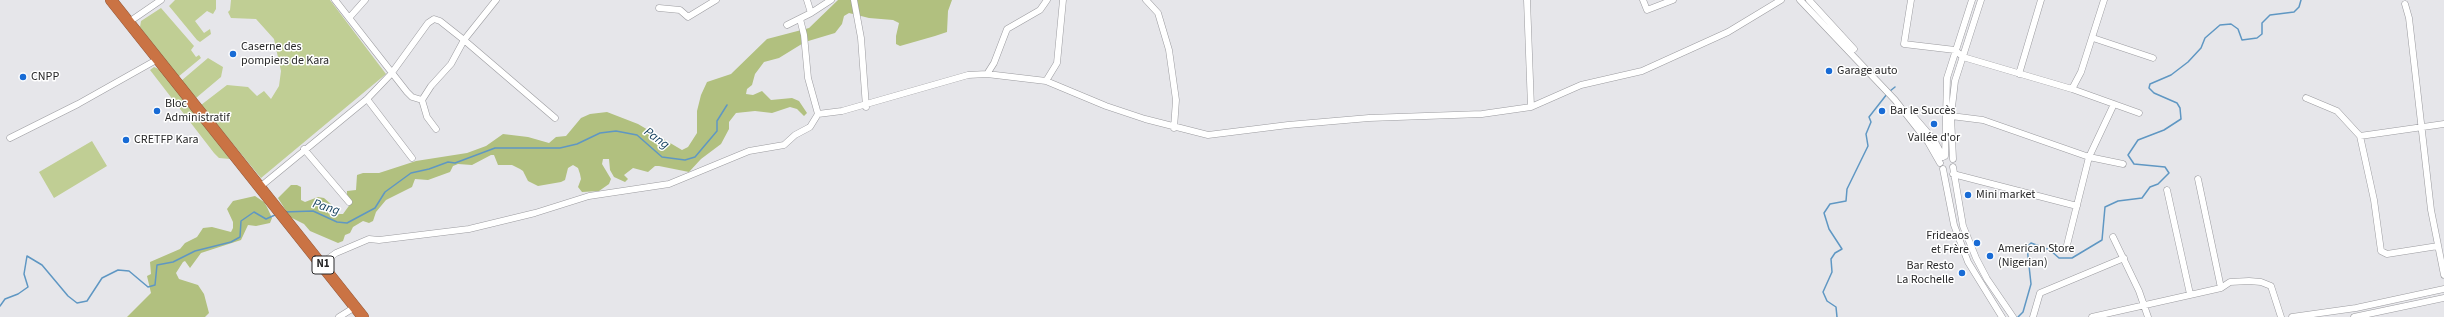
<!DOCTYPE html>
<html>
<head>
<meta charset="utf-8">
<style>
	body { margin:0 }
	canvas { display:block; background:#e6e6ea }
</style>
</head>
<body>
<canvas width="2444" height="317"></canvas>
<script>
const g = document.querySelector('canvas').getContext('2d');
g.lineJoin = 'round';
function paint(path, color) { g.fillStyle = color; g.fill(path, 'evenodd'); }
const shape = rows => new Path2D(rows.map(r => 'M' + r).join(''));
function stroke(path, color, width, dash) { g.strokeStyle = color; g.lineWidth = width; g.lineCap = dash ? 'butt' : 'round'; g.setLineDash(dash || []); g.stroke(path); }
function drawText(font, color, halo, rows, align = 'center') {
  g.font = font + ' "Source Sans 3",sans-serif'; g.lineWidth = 3; g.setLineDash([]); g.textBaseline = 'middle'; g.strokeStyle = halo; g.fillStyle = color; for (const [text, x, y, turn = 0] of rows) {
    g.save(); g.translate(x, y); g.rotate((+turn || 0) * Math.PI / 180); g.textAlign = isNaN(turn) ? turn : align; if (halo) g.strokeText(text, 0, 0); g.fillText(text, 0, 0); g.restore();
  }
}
paint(shape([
	[175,0,216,0,216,9,213,14,207,11,195,21,204,33,210,29,211,34,200,42,197,40,169,6],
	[231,0,330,0,386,74,261,178,201,105,227,85,248,87,257,96,264,91,271,99,279,86,281,71,274,39,256,19,231,18,228,12,230,10],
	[161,8,194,46,191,50,196,57,199,55,201,58,178,77,140,27,141,21],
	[208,58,223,67,221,77,196,98,181,81],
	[154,67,161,70,230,159,219,158,214,153,150,70],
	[92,141,107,166,54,198,39,172]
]), '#c0ce94');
paint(shape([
	[838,0,952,0,948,11,947,32,935,36,900,46,896,44,896,36,899,23,893,20,869,18,849,13,844,16,842,24,835,33,805,42,779,58,764,62,755,74,752,85,747,89,746,94,753,95,762,91,771,100,792,98,799,101,807,113,804,116,797,109,790,107,772,113,755,111,736,113,729,122,729,129,721,144,701,159,689,172,659,166,655,166,648,172,633,168,624,175,628,179,625,182,614,177,610,170,609,159,603,159,602,164,611,179,609,184,599,191,582,192,578,187,581,179,580,174,578,168,573,165,568,168,565,180,561,182,538,186,528,181,523,171,520,169,512,165,498,165,494,155,491,155,472,165,458,164,453,166,450,172,428,180,415,179,412,187,386,200,376,212,373,221,369,223,363,221,353,227,350,233,345,235,343,241,338,243,310,231,304,224,290,217,278,198,291,185,297,185,301,187,301,200,305,202,318,197,324,198,332,205,334,214,343,214,351,203,347,195,347,191,356,190,357,175,363,173,379,173,416,161,467,153,486,146,503,134,528,137,549,143,556,137,566,136,581,118,590,114,607,112,638,124,682,150,688,147,697,133,697,111,701,95,707,82,731,74,767,39,809,28],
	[255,196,264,202,267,207,272,218,270,223,256,226,248,225,241,240,201,253,190,268,185,261,183,262,176,273,179,279,198,285,204,294,209,313,205,317,127,317,151,293,147,276,151,274,150,262,180,249,185,243,197,237,203,228,212,227,231,232,233,228,233,222,227,209,233,201]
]), '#b1c07f');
stroke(shape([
	[1890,91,1895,87],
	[284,212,313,211,337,222,347,223,375,208,385,192,411,173,429,169,448,162,455,163,495,148,560,148,577,144,600,133,616,131,637,135,662,157,685,160,695,157,717,131,717,121,727,105],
	[0,306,5,299,18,294,28,287,24,274,27,256,42,265,68,296,77,303,87,301,102,278,118,270,129,271,148,287,155,285,157,265,173,262,195,251,231,242,240,237,241,221,254,212,266,219,275,215],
	[1837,317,1836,307,1827,301,1823,292,1832,272,1831,259,1835,253,1842,249,1829,229,1824,213,1830,204,1846,201,1847,189,1868,146,1866,134,1871,122,1869,117,1887,94],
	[2018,317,2023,312,2031,284,2027,247,2031,243,2050,250,2059,258,2072,258,2102,240,2105,207,2118,201,2142,198,2150,187,2158,184,2169,173,2165,167,2134,164,2128,155,2138,140,2164,130,2181,119,2180,108,2177,103,2154,93,2149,88,2150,84,2171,75,2188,62,2201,48,2205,38,2220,25,2231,24,2238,29,2242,40,2257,38,2262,34,2262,23,2270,15,2294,12,2299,7,2301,0]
]), '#5f97c3', 1.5);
const street = shape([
	[335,0,407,92,412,97,422,100],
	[807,0,811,13],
	[854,0,861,38,866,107],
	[1146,0,1158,13,1169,50,1176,100,1174,128],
	[1527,0,1531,107],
	[1643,0,1647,10,1673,0],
	[1800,0,1895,100,1928,142,1940,163],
	[1809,0,1854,49],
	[1911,0,1904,44,1955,50,1963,57,2072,89,2139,113],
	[2405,4,2409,18,2431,210,2444,275],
	[659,8,680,10,688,17,716,0],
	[349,18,365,0],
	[800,19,804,35,808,78,818,114],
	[129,22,161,0],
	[787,25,811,13,831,0],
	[2093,38,2153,58],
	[987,74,994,63,1007,29,1040,10,1047,0],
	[2019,74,2041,0],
	[1046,81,1057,63,1063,0],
	[2072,89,2081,72,2104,0],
	[2306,98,2337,111,2360,136,2374,200,2381,251,2387,254,2438,246],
	[367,99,412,158],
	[422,100,431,86,451,64,464,40,496,0],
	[422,100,427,117,436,129],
	[1909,111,1934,140,1943,157],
	[1951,116,1983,120,2089,157,2123,164],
	[2360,136,2444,124],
	[10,138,78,104,158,59],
	[304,149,349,202],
	[1945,156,1947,78,1972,0],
	[1953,159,1951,116,1955,81,1981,0],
	[1953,167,1963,226,1976,258,1987,279,2013,317],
	[1943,169,1954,225,1968,262,2002,317],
	[1953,174,2077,206],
	[2198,179,2221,288],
	[260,187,367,99,391,74,428,23,434,19,440,21,464,40,555,118],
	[2167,190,2190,294],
	[2113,237,2139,291,2148,317],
	[2066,249,2089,157,2114,104],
	[322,263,336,253,369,239,379,240,469,229,535,213,589,196,669,184,749,151,784,145,795,135,810,127,818,114,842,111,968,75,987,74,1046,81,1106,106,1145,119,1208,135,1288,125,1369,118,1482,114,1531,107,1581,85,1642,71,1728,32,1781,0],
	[339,317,355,307],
	[2033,317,2040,293,2124,258],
	[2092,317,2221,288,2230,282,2249,281,2261,282,2271,286,2281,317],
	[2292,317,2356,308,2444,289],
	[2354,317,2444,298]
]);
const highway = shape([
	[111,0,363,317]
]);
stroke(street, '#9b9b9f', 7);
stroke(highway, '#92593b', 12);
stroke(street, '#fff', 6);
stroke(highway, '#ca7344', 11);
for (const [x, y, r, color] of [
	[233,54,4,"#186bd5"],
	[1829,71,4,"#186bd5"],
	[23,77,4,"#186bd5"],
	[157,111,4,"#186bd5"],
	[1882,111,4,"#186bd5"],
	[1934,124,4,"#186bd5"],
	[126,140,4,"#186bd5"],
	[1968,195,4,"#186bd5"],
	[1977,243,4,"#186bd5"],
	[1990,256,4,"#186bd5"],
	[1962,273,4,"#186bd5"]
]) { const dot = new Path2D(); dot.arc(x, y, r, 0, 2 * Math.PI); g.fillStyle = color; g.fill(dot); stroke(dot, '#fff', 1.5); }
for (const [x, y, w] of [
	[323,265,22]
]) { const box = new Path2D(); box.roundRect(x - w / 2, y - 9, w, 18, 3); g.fillStyle = '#fff'; g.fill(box); stroke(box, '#29292a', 1); }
drawText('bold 11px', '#29292a', null, [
	["N1",323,265]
]);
drawText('12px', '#29292a', '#fff', [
	["Caserne des",241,47],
	["pompiers de Kara",241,61],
	["Garage auto",1837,71],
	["CNPP",31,77],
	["Bloc",165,104],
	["Administratif",165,118],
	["Bar le Succès",1890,111],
	["Vallée d'or",1934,138,"center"],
	["CRETFP Kara",134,140],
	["Mini market",1976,195],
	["Frideaos",1969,236,"right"],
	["et Frère",1969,250,"right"],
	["American Store",1998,249],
	["(Nigerian)",1998,263],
	["Bar Resto",1954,266,"right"],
	["La Rochelle",1954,280,"right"]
], 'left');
drawText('italic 13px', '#0f3c5a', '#fff', [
	["Pang",656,139,36],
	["Pang",326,208,17]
]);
</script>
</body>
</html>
